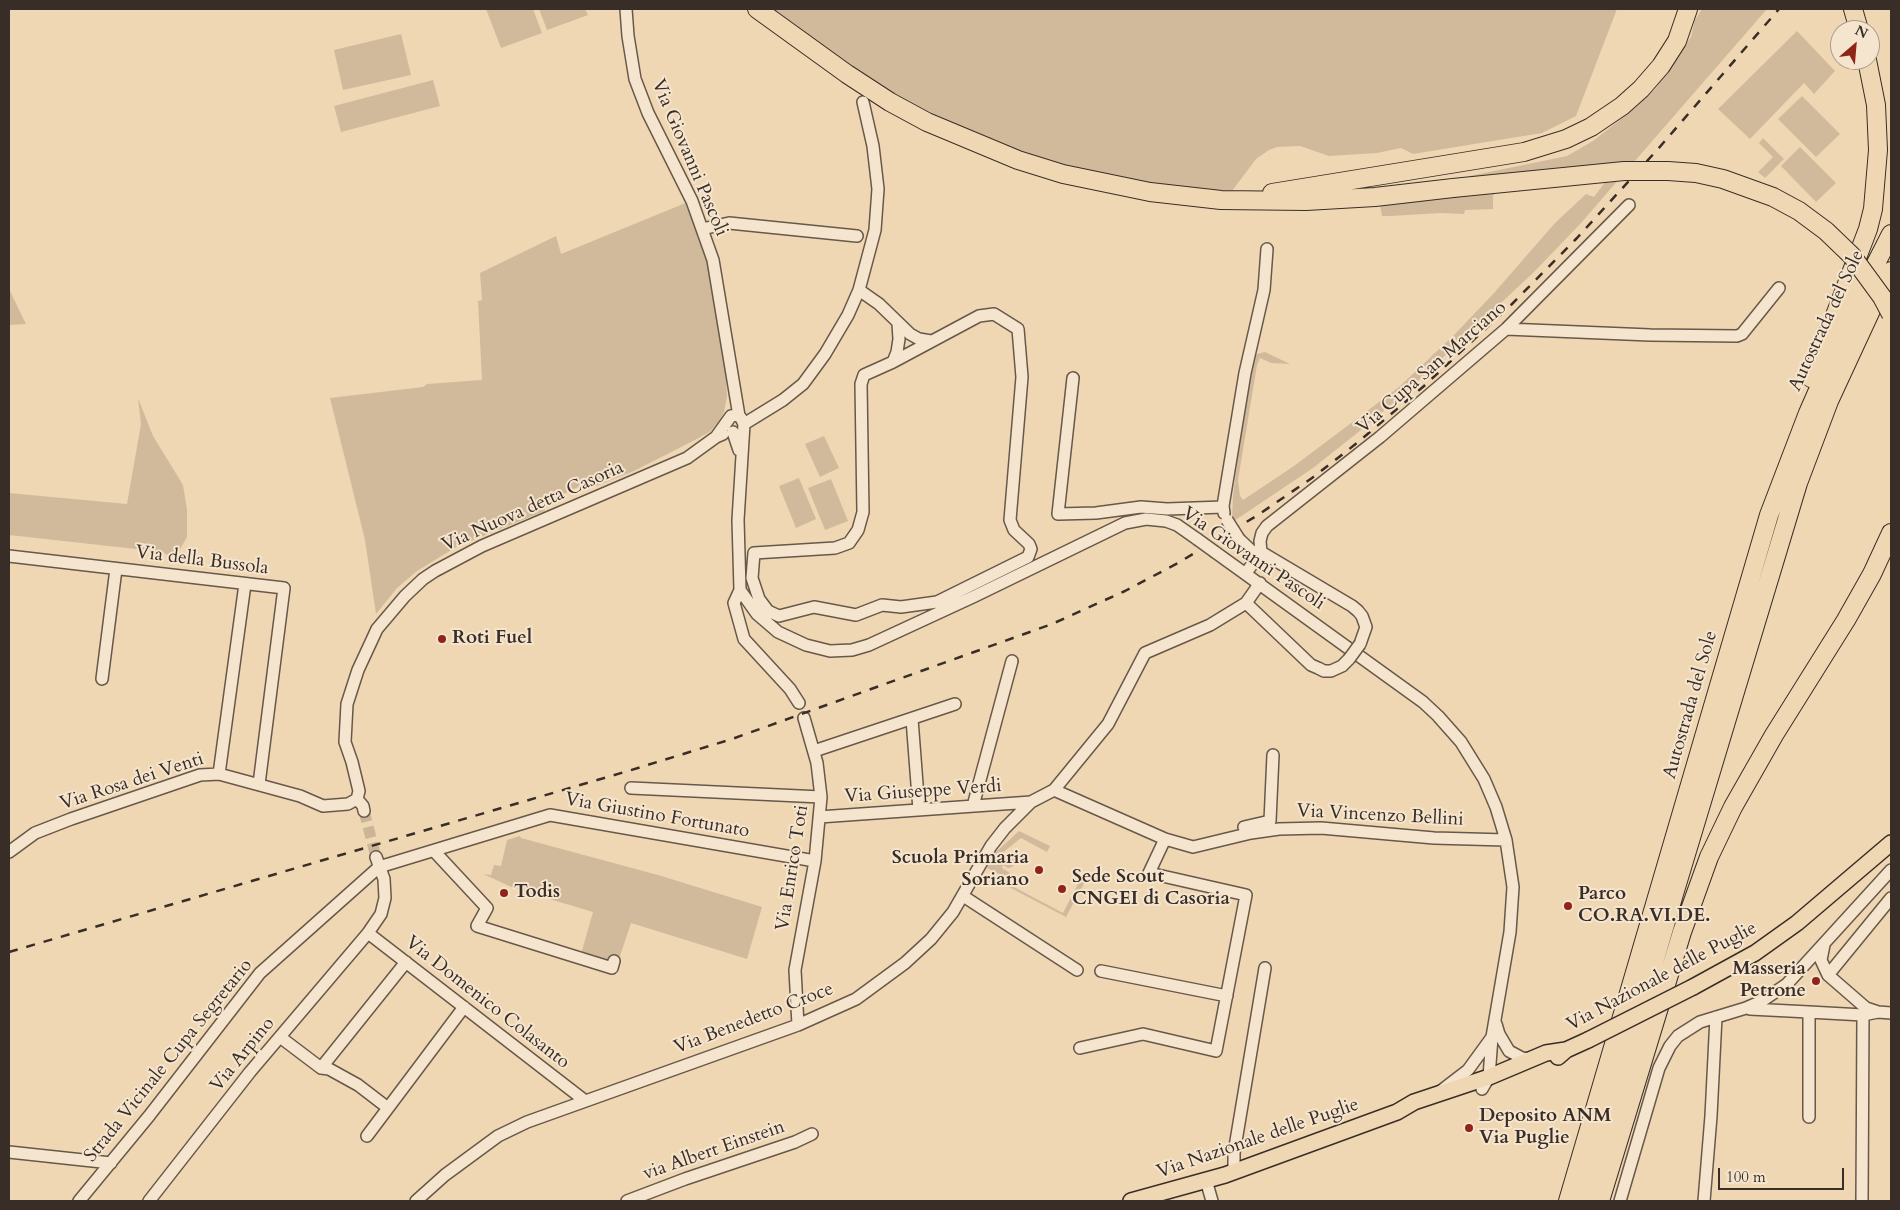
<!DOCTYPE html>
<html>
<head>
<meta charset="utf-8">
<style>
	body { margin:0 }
	#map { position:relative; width:1900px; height:1210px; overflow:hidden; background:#f0d7b3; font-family:Cardo,serif }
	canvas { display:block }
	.frame { position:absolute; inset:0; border:10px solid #392d27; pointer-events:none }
	.north { position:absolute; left:1830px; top:20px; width:50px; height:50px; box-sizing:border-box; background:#f5e5ce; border:1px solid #aa9b8b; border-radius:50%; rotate:27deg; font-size:14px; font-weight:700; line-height:20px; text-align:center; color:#392d27 }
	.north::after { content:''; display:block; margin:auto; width:18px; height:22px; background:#8f2418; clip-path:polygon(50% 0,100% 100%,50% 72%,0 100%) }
	.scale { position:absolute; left:1718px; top:1168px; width:126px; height:22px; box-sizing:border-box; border:2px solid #392d27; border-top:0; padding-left:6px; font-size:15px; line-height:18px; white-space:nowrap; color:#392d27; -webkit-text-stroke:4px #f5e5ce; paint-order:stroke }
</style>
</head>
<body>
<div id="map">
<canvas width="1900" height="1210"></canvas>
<div class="frame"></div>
<div class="north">N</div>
<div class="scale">100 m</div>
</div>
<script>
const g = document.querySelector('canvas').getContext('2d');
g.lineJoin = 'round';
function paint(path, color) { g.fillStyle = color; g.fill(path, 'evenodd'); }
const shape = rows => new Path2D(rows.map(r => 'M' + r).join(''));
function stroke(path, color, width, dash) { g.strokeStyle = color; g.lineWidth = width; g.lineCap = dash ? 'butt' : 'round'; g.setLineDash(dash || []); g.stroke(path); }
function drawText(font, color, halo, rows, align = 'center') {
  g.font = font + ' Cardo,serif'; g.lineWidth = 4; g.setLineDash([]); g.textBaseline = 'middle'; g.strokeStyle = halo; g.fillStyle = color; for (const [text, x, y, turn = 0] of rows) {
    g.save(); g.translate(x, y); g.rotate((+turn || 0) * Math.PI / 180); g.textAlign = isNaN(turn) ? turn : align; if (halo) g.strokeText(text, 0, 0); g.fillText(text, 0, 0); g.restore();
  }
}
paint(shape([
	[486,9,533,9,542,33,501,48],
	[539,9,585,9,588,15,547,30],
	[769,9,1617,9,1576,116,1542,133,1413,154,1401,148,1377,153,1329,156,1300,146,1277,147,1269,150,1256,159,1232,191,1169,188,1066,167,1008,148,960,128,870,80],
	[1702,9,1767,9,1581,223,1535,271,1405,393,1361,430,1313,468,1234,521,1232,518,1233,495,1241,432,1255,356,1257,354,1265,352,1290,364,1271,363,1260,358,1257,365,1238,480,1240,496,1243,500,1294,466,1399,387,1454,335,1494,293,1555,223,1586,194,1594,197,1618,165,1509,175,1493,196,1493,209,1465,210,1464,214,1441,213,1391,216,1382,216,1380,204,1460,178,1567,156,1593,141,1635,108,1655,89,1691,37,1695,20],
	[1797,31,1835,71,1814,94,1804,83,1750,139,1718,109],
	[401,34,411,75,343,90,334,50],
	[433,80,440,106,341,132,334,106],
	[1802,96,1840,134,1816,157,1778,119],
	[1763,138,1784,159,1765,178,1758,172,1773,157,1759,143],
	[1800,147,1836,183,1816,202,1781,166],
	[688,202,708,262,724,341,727,396,724,412,719,421,711,431,695,440,634,471,581,492,578,487,543,504,545,511,458,546,417,571,397,588,376,614,365,540,330,398,423,387,427,384,482,380,478,301,482,300,480,273,556,236,561,254],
	[9,289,26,324,9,325],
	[138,398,153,436,183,485,187,510,187,537,179,551,170,557,163,552,9,535,9,493,127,504,141,424],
	[824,436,839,468,820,477,805,444],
	[799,478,816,519,796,528,779,486],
	[831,479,848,521,825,530,808,488],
	[1019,831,1050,846,1047,852,1021,838,1001,854,1001,856,1006,858,1009,857,1014,859,1015,863,1012,867,1008,868,1003,865,1002,868,1013,875,1010,880,987,868,996,852],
	[520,836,521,838,658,875,762,907,747,959,631,923,618,962,608,959,607,962,581,954,593,912,516,889,483,874,491,875,494,865,501,866,507,840],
	[1082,876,1087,878,1066,917,1009,887,1010,885,1063,913]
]), '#d1ba9b');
stroke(shape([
	[364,811,376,857]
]), '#cbb597', 11, [11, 5.5]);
const minor = shape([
	[626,9,628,36,635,79,648,113,692,201,713,260,739,416],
	[702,229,729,223,857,236],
	[859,290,879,304,910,334,919,339,931,341],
	[1506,329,1650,335,1737,336,1742,334,1779,288],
	[893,362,979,316,994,314,1018,329,1022,377,1010,520,1014,530,1029,544,1031,549,1028,557,937,602,901,607,882,605,856,615,814,607,779,616,768,611,759,599,752,578,754,553,835,548,849,543,858,530,863,512,861,384,864,375,893,362,897,352,899,339,898,324],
	[1073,378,1058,514,1096,513,1141,507,1167,509,1223,507],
	[744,424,783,400,803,384,825,354,848,315,859,290,875,230,878,189,873,146,863,102],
	[733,432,739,450],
	[716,437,731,416,737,415,741,418,744,424,738,520,740,590,757,614,778,632,806,645,830,651,852,650,869,645,975,596,1125,523,1146,519,1166,521,1177,525,1197,539],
	[1224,513,1223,506,1245,373,1264,290,1267,249],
	[1239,539,1258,557],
	[1215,552,1423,702,1438,716,1461,742,1484,779,1496,807,1506,840,1513,887,1510,932,1492,1037,1489,1077,1482,1089],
	[1261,552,1260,541,1262,533,1267,526,1380,437,1506,329,1629,205],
	[1261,552,1352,606,1358,611,1362,616,1366,627,1360,644],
	[9,556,284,588,259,784],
	[1246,573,1261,552],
	[740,590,734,603,744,639,790,689,799,703],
	[1246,603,1311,665,1318,668,1324,671,1331,671,1342,666,1349,659],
	[102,679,116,569],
	[912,719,919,810],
	[814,751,955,704],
	[219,774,245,584],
	[631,788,821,797],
	[1054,790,1165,839,1193,847,1251,833,1279,829,1321,828,1434,838,1506,840],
	[357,799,359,791,352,762,345,742,347,704,358,670,377,629,405,596,423,579,435,571,482,546,687,458,716,437,723,434],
	[357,799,363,806,364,811],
	[973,806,1012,661],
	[819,817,1031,802],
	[1244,827,1270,821,1273,755],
	[434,851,487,908,477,926,612,968,614,961],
	[9,852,35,833,71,819,200,775,219,774,300,796,323,806,348,804,357,799],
	[963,896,1077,970],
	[368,933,584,1100],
	[1824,945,1821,960,1828,975,1866,1008,1878,1012,1891,1013],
	[1101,971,1227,996],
	[1828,975,1891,898],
	[1750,1009,1809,1012],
	[1496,1024,1499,1034,1509,1051,1522,1058,1532,1059],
	[798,1025,795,970,815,861,821,797,817,763,804,718],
	[280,1037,321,1068,329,1069,358,1085,388,1108],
	[1080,1048,1143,1034,1216,1051,1246,895,1149,873,1165,839],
	[321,1068,406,962],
	[1442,1090,1468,1070,1492,1037],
	[1809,1117,1809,1012,1863,1015,1878,1012],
	[367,1136,464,1007],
	[9,1152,111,1163],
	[1234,1172,1234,1153,1265,968],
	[1206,1180,1212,1201],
	[79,1201,149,1116,260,973,379,867,550,815,815,861],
	[149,1201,250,1072,368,933,381,914,385,898,384,879,376,857],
	[416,1201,445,1175,498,1136,527,1122,798,1025,856,999,905,963,931,939,953,912,991,846,1005,828,1031,802,1054,790,1108,724,1145,653,1210,625,1246,603,1260,583],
	[627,1201,685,1179,795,1142,812,1134],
	[1620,1201,1659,1068,1670,1046,1678,1036,1700,1022,1746,1008,1762,1001,1787,984,1891,870],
	[1704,1201,1711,1116,1716,1017],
	[1862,1201,1863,1015,1866,1008]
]);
const major = shape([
	[1693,987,1755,953,1797,923,1891,843],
	[1558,1057,1566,1050,1588,1040],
	[1131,1201,1225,1175,1397,1112,1414,1102,1489,1077,1546,1053,1566,1050]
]);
const highway = shape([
	[757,9,847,74,890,102,927,122,1018,160,1063,174,1150,192,1221,200,1306,201,1375,197,1453,188],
	[1853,9,1859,30],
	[1272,193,1524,152,1566,139,1591,127,1622,106,1641,89,1661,66,1677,41,1688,9],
	[1811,378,1868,229,1873,209,1878,150,1876,105,1867,60],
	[1568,1201,1769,515,1808,413,1830,363,1864,287,1891,234],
	[1584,1201,1674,894,1798,483,1829,401,1873,306,1891,271],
	[1600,1201,1682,932,1709,857,1733,807,1774,735,1846,620,1872,574,1891,533]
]);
stroke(minor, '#67584a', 14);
stroke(major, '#392d27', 18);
stroke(highway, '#392d27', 20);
stroke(minor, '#f5e5ce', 11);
stroke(major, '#f0d7b3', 15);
stroke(highway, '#f0d7b3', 18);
stroke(shape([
	[9,952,628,771,732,739,1052,624,1125,591,1178,563,1258,515,1312,478,1357,443,1424,386,1512,304,1577,238,1658,149,1779,9]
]), '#392d27', 2.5, [9, 9]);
const minorBridge = shape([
	[1227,520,1239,539],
	[1197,539,1215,552],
	[1349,659,1360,644]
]);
const majorBridge = shape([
	[1588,1040,1693,987]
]);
const highwayBridge = shape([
	[1453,188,1624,171,1668,171,1696,173,1723,179,1773,197,1799,211,1826,231,1852,256,1882,297,1891,314]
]);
stroke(minorBridge, '#67584a', 14, []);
stroke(majorBridge, '#392d27', 18, []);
stroke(highwayBridge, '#392d27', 20, []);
stroke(minorBridge, '#f5e5ce', 11);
stroke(majorBridge, '#f0d7b3', 15);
stroke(highwayBridge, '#f0d7b3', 18);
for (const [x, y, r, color] of [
	[442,639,5,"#8f2418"],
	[1039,870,5,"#8f2418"],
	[1062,889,5,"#8f2418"],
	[504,893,5,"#8f2418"],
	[1568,906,5,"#8f2418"],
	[1816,981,5,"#8f2418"],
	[1469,1128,5,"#8f2418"]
]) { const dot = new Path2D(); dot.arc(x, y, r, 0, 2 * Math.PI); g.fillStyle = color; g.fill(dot); stroke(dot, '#f5e5ce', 2); }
drawText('19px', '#392d27', '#f5e5ce', [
	["Via Giovanni Pascoli",689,158,67],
	["Autostrada del Sole",1827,321,-65],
	["Via Cupa San Marciano",1432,368,-41],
	["Via Nuova detta Casoria",533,507,-24],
	["Via Giovanni Pascoli",1253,559,34],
	["Via della Bussola",202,561,7],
	["Autostrada del Sole",1691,705,-74],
	["Via Rosa dei Venti",132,782,-18],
	["Via Giuseppe Verdi",923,792,-4],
	["Via Giustino Fortunato",657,816,10],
	["Via Vincenzo Bellini",1380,816,3],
	["Via Enrico Toti",793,868,-81],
	["Via Nazionale delle Puglie",1662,977,-28],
	["Via Domenico Colasanto",487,1003,38],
	["Via Benedetto Croce",754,1019,-21],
	["Via Arpino",243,1055,-51],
	["Strada Vicinale Cupa Segretario",169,1061,-51],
	["Via Nazionale delle Puglie",1258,1139,-19],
	["via Albert Einstein",714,1151,-19]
]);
drawText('bold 19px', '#392d27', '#f5e5ce', [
	["Roti Fuel",452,639],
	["Scuola Primaria",1029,859,"right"],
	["Soriano",1029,881,"right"],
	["Sede Scout",1072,878],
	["CNGEI di Casoria",1072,900],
	["Todis",514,893],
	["Parco",1578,895],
	["CO.RA.VI.DE.",1578,917],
	["Masseria",1806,970,"right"],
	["Petrone",1806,992,"right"],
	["Deposito ANM",1479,1117],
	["Via Puglie",1479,1139]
], 'left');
</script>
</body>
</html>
